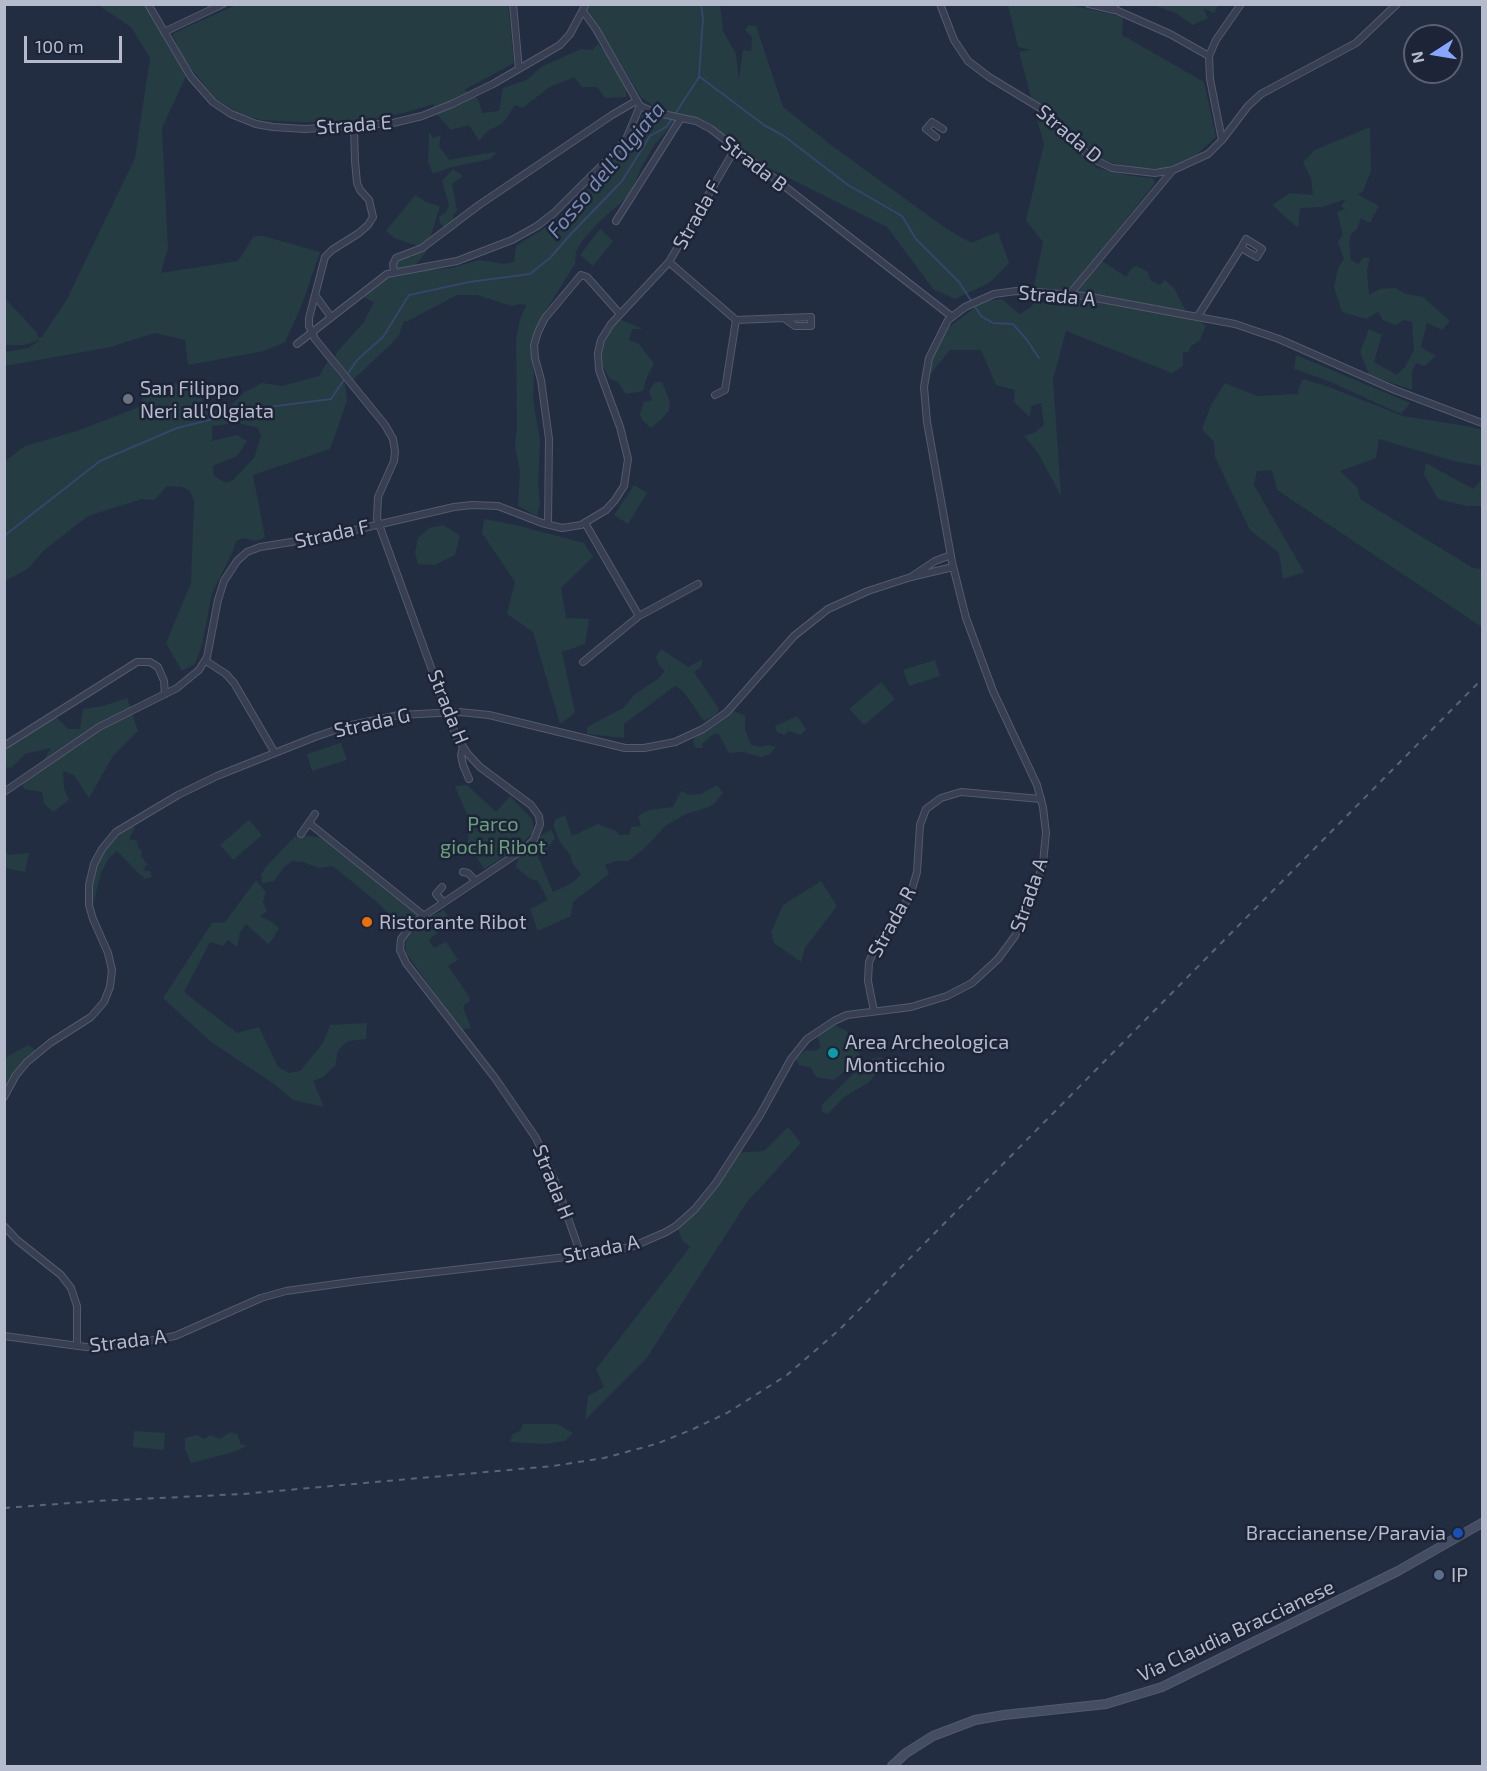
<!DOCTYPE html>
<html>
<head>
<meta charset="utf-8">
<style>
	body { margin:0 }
	#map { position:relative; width:1487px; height:1771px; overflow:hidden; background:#232d42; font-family:"Exo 2",sans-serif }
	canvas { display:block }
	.frame { position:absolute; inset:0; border:6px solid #b5bbcc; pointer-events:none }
	.north { position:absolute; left:1403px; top:24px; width:60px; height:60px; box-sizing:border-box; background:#1d2437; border:2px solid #5a6073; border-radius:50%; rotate:258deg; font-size:16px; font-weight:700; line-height:24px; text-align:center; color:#b5bbcc }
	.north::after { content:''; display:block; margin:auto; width:21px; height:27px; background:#86a6ff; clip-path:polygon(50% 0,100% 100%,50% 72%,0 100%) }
	.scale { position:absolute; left:24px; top:36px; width:98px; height:27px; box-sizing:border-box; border:3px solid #b5bbcc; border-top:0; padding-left:8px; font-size:18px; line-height:21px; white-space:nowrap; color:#b5bbcc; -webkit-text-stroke:4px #1d2437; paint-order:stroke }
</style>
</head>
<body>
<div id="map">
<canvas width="1487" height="1771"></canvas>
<div class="frame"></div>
<div class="north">N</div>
<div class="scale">100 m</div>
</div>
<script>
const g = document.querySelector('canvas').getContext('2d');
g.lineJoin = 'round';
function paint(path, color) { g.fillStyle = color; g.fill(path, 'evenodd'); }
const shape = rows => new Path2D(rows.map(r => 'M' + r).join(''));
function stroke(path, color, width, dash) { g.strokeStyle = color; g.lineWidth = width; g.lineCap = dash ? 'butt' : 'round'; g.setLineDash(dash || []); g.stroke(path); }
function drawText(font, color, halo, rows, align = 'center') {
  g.font = font + ' "Exo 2",sans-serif'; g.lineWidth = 5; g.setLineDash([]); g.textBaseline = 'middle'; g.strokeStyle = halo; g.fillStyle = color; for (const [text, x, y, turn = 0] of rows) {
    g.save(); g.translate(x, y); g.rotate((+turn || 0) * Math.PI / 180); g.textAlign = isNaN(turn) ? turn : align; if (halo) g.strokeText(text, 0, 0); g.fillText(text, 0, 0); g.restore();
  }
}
paint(shape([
	[98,5,145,5,186,76,162,128,168,248,161,273,238,261,254,236,263,236,320,252,301,307,285,342,264,351,188,365,185,340,155,333,110,347,5,366,5,352,28,348,39,341,38,339,37,341,24,345,5,345,5,298,37,333,38,338,42,337,67,299,135,158,150,58,131,27],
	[236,5,508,5,514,63,464,90,478,99,482,113,499,111,503,88,527,80,541,67,581,49,592,50,598,44,627,75,626,97,605,98,597,87,582,87,574,77,550,87,522,108,515,105,503,123,488,131,479,141,469,125,451,130,433,110,434,104,400,114,353,122,298,122,261,120,240,114,215,98,184,60,172,34],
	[590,5,720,5,723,31,736,54,739,80,743,50,755,51,751,50,752,37,745,30,749,25,756,26,783,107,831,145,944,227,971,243,998,232,1009,263,989,283,955,299,933,289,887,227,769,168,702,121,681,115,654,145,640,170,631,194,600,221,582,241,576,252,575,264,545,312,530,344,534,376,533,399,540,441,538,485,540,504,537,516,518,506,520,471,515,447,517,427,516,340,520,320,526,305,520,304,512,306,477,295,457,295,408,321,404,321,399,335,392,343,353,380,335,357,337,352,364,322,374,302,361,296,391,275,399,255,412,257,423,246,427,251,410,272,452,268,479,260,504,264,514,262,516,246,553,223,602,176,641,121,642,115,652,105,641,97,588,9],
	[1008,5,1069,5,1123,17,1122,35,1204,82,1216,137,1197,154,1168,168,1145,168,1123,166,1095,157,1052,110,1032,101,1019,52,1031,50,1018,47],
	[1153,5,1218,5,1214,13,1203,8,1208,18,1193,25,1176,13],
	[1035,113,1097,168,1132,176,1153,178,1155,183,1066,294,1033,290,1043,242,1026,220,1044,144],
	[1370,127,1371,171,1363,192,1357,194,1379,206,1370,223,1361,218,1357,229,1351,234,1349,245,1351,260,1358,264,1364,257,1370,258,1367,271,1369,295,1380,289,1395,288,1407,294,1423,297,1450,321,1442,330,1427,323,1421,347,1436,356,1425,366,1416,363,1412,372,1412,390,1369,375,1360,352,1369,329,1382,335,1374,362,1397,375,1405,367,1414,350,1412,322,1404,320,1395,325,1383,320,1378,312,1366,319,1342,312,1334,287,1338,268,1344,259,1338,242,1343,235,1337,212,1345,209,1341,206,1346,199,1322,207,1300,208,1298,228,1272,205,1290,193,1313,195,1311,178,1303,162,1315,150],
	[429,132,433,138,441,135,439,146,449,160,494,152,496,153,490,159,448,168,433,174,428,162],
	[453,169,463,176,452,184,457,210,453,217,456,225,455,229,449,233,440,223,439,217,446,212,449,205,442,181],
	[415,195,426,202,440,206,430,238,418,246,394,238,386,231],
	[600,229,613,241,593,266,580,255],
	[1099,259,1126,277,1132,268,1136,266,1148,272,1150,280,1160,285,1165,280,1174,288,1190,319,1201,322,1206,326,1199,341,1191,346,1188,352,1183,352,1183,366,1172,373,1066,331,1053,379,1061,496,1038,453,1024,436,1034,433,1044,425,1041,403,1031,406,1030,417,1014,402,1015,390,996,385,981,350,950,350,927,378,934,351,949,327,984,301,1002,299,1019,314,1030,308,1036,301,1056,306,1069,295],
	[619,319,643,329,632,329,629,340,639,344,654,363,646,379,643,391,626,394,618,382,609,378,603,367,602,353,606,336],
	[1296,355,1410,403,1401,414,1326,380,1294,369],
	[328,361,345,384,347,401,330,449,253,475,265,537,257,541,244,538,236,541,233,551,212,593,202,645,195,664,182,671,166,643,191,583,194,501,190,491,182,487,167,486,154,500,142,499,88,516,44,550,29,568,5,581,5,461,25,446,77,431,139,407,147,388,190,381,204,402,215,410,231,405,245,392,262,383,282,386,319,376],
	[239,423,258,428,261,435,254,458,233,480,226,483,214,476,213,466,237,456,247,441,237,435,212,441,212,426],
	[1303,379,1329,387,1403,416,1472,427,1482,430,1482,466,1453,461,1379,439,1376,458,1340,471,1357,487,1360,499,1473,568,1482,569,1482,627,1277,490,1272,470,1257,471,1254,485,1304,572,1283,579,1279,553,1250,530,1215,457,1214,442,1202,429,1211,405,1225,383,1257,396,1298,394,1299,387],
	[655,382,662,382,670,402,669,410,662,419,651,428,642,420,640,414,644,402,652,400,649,391],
	[1426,463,1473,489,1482,479,1482,506,1467,506,1438,499,1424,474],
	[634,485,647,493,628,524,614,515],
	[484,519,516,525,584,543,593,557,561,588,566,618,589,619,585,644,562,652,575,713,560,724,533,632,507,614,515,582,482,533],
	[443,525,460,535,455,555,434,565,418,564,415,553,418,538,429,528],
	[661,649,688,667,703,659,701,667,694,672,719,709,715,715,704,721,683,691,675,686,624,724,624,738,587,734,587,727,623,708,635,694,658,679,665,671,659,665,656,657],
	[935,660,940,676,909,686,903,670],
	[881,682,895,699,864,725,849,709],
	[127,698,138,731,113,756,89,798,74,775,63,771,64,788,69,800,53,812,44,803,42,792,24,789,22,781,40,767,51,748,25,754,11,768,5,767,5,746,55,716,68,729,80,729,83,709,103,706],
	[734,711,745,716,745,730,751,745,760,747,769,745,776,747,770,754,761,757,742,752,729,753,718,733,712,735,702,744,702,748,696,748,693,742,695,736,718,723],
	[797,716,806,729,801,735,789,731,784,735,777,732,775,726],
	[341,743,347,760,312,771,307,754],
	[467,785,496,812,510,796,532,819,534,832,518,847,484,869,468,843,468,817,455,786],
	[717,785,723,793,714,804,706,808,686,814,665,826,645,848,628,861,616,861,605,865,609,874,573,902,571,916,538,931,530,909,548,900,538,881,530,879,516,867,518,857,543,834,551,830,555,838,546,850,537,854,553,892,570,884,581,875,572,862,570,855,560,842,553,825,556,819,565,815,572,836,598,824,616,831,619,835,629,835,631,827,641,826,638,816,649,810,673,807,681,791,690,795,701,794],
	[249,820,262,835,233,860,220,845],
	[127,827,135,827,129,839,137,841,138,847,142,852,141,855,147,865,144,868,145,871,150,871,152,877,142,880,144,877,139,874,117,851,108,859,101,873,93,905,90,884,100,856,116,836],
	[297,834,336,840,337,850,344,856,358,864,418,913,408,919,395,921,378,903,333,866,319,868,303,862,292,861,283,868,274,881,262,883,261,875,265,868],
	[5,851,9,855,29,853,25,872,5,868],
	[256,880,266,892,263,902,267,911,260,916,272,922,279,928,269,945,246,924,240,932,237,947,228,940,223,946,210,942,184,992,237,1033,259,1027,278,1067,289,1073,300,1071,323,1043,330,1025,367,1023,366,1039,348,1041,338,1050,335,1066,323,1077,313,1081,324,1107,293,1100,274,1084,210,1041,163,998,212,923,225,922],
	[821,881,837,906,805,948,801,962,774,943,771,932,783,905],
	[444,910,451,921,429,940,434,948,446,942,458,960,448,966,470,998,469,1002,465,1003,463,1008,471,1028,461,1030,406,953,406,937,419,922],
	[830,1023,847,1031,861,1057,834,1080,816,1077,811,1068,799,1065,795,1059,806,1050,815,1051,821,1047,816,1033],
	[28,1045,38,1052,27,1062,5,1097,5,1058],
	[882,1057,881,1063,900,1060,927,1065,924,1075,882,1067,868,1083,844,1097,828,1114,822,1112,822,1105,855,1072,868,1070,873,1058],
	[788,1127,801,1143,747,1202,646,1359,585,1420,588,1396,604,1387,596,1369,690,1247,682,1240,678,1228,735,1153,764,1151],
	[523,1424,557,1424,573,1433,565,1441,546,1444,510,1442,512,1435,521,1430],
	[134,1431,165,1433,164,1450,133,1447],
	[230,1432,237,1434,241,1444,247,1446,234,1452,191,1463,185,1449,185,1438,197,1435,205,1439,210,1435,220,1439]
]), '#253c43');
stroke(shape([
	[700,77,764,125,784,136,848,185,902,216,916,239,959,282,981,316,993,323,1013,324,1027,340,1039,358],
	[675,114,699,77,703,18,701,4],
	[4,536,100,461,177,428,253,409,331,399,357,360,383,337,409,295,469,282,530,274,551,257,569,236,622,181,650,136,666,127,672,119]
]), '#36456a', 2);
const minor = shape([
	[148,4,191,77,213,102,231,114,256,124,273,127,305,129,393,123,422,116,452,104,493,84,560,45,570,34,586,4],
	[513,4,519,69],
	[940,4,954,40,968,61,989,77,1045,111,1091,158,1112,168,1155,173,1173,170,1208,154,1222,140,1248,106,1261,94,1356,43,1397,4],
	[1089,4,1114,10],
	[1109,4,1118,11,1170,34,1209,56],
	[583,11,596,29,640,106,653,112,696,121,711,129,951,316],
	[164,32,223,4],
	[354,127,355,161,357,183,360,190,369,200,373,217,368,225,359,233,332,250,325,257,309,318,309,326,315,339,385,425,393,439,395,451,394,461,378,497,377,519,456,736,467,753,480,767,531,805,539,816,540,824,534,840,524,849,413,923,401,939,400,950,406,963,495,1078,536,1138,555,1181,581,1255],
	[936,137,926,129,932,122,943,129],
	[1222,140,1210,79,1209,56,1216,40,1241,4],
	[616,221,681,118],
	[669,262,736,320],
	[394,271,393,264,396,258,422,248,479,205,612,115,636,101],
	[315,295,331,317],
	[1069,295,1172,171],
	[1198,316,1241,248,1257,257,1262,249,1246,239,1241,248],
	[297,344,387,274,457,261,512,240,537,226,554,213,618,149,627,137,640,106],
	[715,395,725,390,736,320,784,318,811,317,811,326,795,326,784,318],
	[585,523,639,616],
	[548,524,549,439,541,380,535,358,534,345,538,332,545,318,581,275,587,277,620,314],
	[914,575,935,561,951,555],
	[206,661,226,674,234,683,275,753],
	[583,662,639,616,698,584],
	[4,746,137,662,150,662,158,667,164,681,165,694],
	[463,747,461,755,463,765,469,779],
	[4,792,99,727,177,688,199,670,207,657,218,600,224,581,237,561,247,552,260,547,329,536,454,507,472,505,498,506,542,523,562,528,581,525,606,510,615,500,624,486,628,459,620,427,599,370,598,353,601,340,611,324,669,262,735,149],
	[309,823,423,915],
	[301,834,315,814],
	[463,872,468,873,476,881],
	[442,887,436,894,443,902],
	[874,1011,868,981,869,962,878,942,905,904,912,889,917,872,920,825,926,809,941,798,961,792,1041,799],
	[4,1097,16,1075,27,1062,50,1043,91,1017,104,1002,110,987,112,970,108,953,93,919,89,905,89,885,94,864,102,849,116,832,178,795,217,776,315,737,347,726,399,715,459,712,489,715,625,748,644,748,675,742,703,729,727,712,794,636,828,609,868,591,911,577,953,567],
	[4,1226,17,1240,61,1275,71,1288,77,1306,77,1346],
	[4,1336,86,1347,126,1345,175,1336,261,1298,286,1291,358,1281,601,1253,634,1246,666,1232,676,1226,695,1209,716,1183,760,1115,791,1059,807,1039,834,1021,847,1015,911,1007,947,996,972,983,998,959,1015,936,1036,886,1043,863,1046,833,1043,807,1037,785,993,691,966,618,952,562,927,422,924,387,929,358,948,320,965,307,994,294,1016,291,1037,292,1085,296,1235,324,1279,339,1395,390,1482,423]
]);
const secondary = shape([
	[892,1766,906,1753,933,1736,975,1720,1004,1715,1106,1704,1162,1687,1398,1571,1482,1523]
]);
stroke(minor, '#535a6c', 8);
stroke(secondary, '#535a6c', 10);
stroke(minor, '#383f52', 6);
stroke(secondary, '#454d65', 8);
stroke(shape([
	[4,1508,97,1501,243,1494,553,1466,604,1458,656,1444,691,1430,727,1413,787,1375,839,1330,1482,679]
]), '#5a6379', 2, [6, 6]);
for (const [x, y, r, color] of [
	[128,399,6,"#6b7280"],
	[367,922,6,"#e8710a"],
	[833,1053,6,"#0f9aa8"],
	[1458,1533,6,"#1a4fb4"],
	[1439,1575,6,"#5c6f8a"]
]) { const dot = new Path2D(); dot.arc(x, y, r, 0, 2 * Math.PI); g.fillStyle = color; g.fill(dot); stroke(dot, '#1d2437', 2); }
drawText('20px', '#b5bbcc', '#1d2437', [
	["Strada E",354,125,-4],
	["Strada D",1069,134,40],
	["Strada B",754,164,38],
	["Strada F",697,215,-60],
	["Strada A",1057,296,5],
	["Strada F",332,534,-12],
	["Strada H",448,707,68],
	["Strada G",372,723,-12],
	["Strada A",1029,895,-71],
	["Strada R",892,922,-61],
	["Strada H",553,1182,68],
	["Strada A",601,1249,-11],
	["Strada A",128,1341,-7],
	["Via Claudia Braccianese",1236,1631,-25]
]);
drawText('20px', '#b5bbcc', '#1d2437', [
	["San Filippo",140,388],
	["Neri all'Olgiata",140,411],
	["Ristorante Ribot",379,922],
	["Area Archeologica",845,1042],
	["Monticchio",845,1065],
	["Braccianense/Paravia",1446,1533,"right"],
	["IP",1451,1575]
], 'left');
drawText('20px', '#6a9f7d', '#1d2437', [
	["Parco",493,824],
	["giochi Ribot",493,847]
]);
drawText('italic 21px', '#7a8cb5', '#1d2437', [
	["Fosso dell’Olgiata",606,170,-50]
]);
</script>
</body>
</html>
